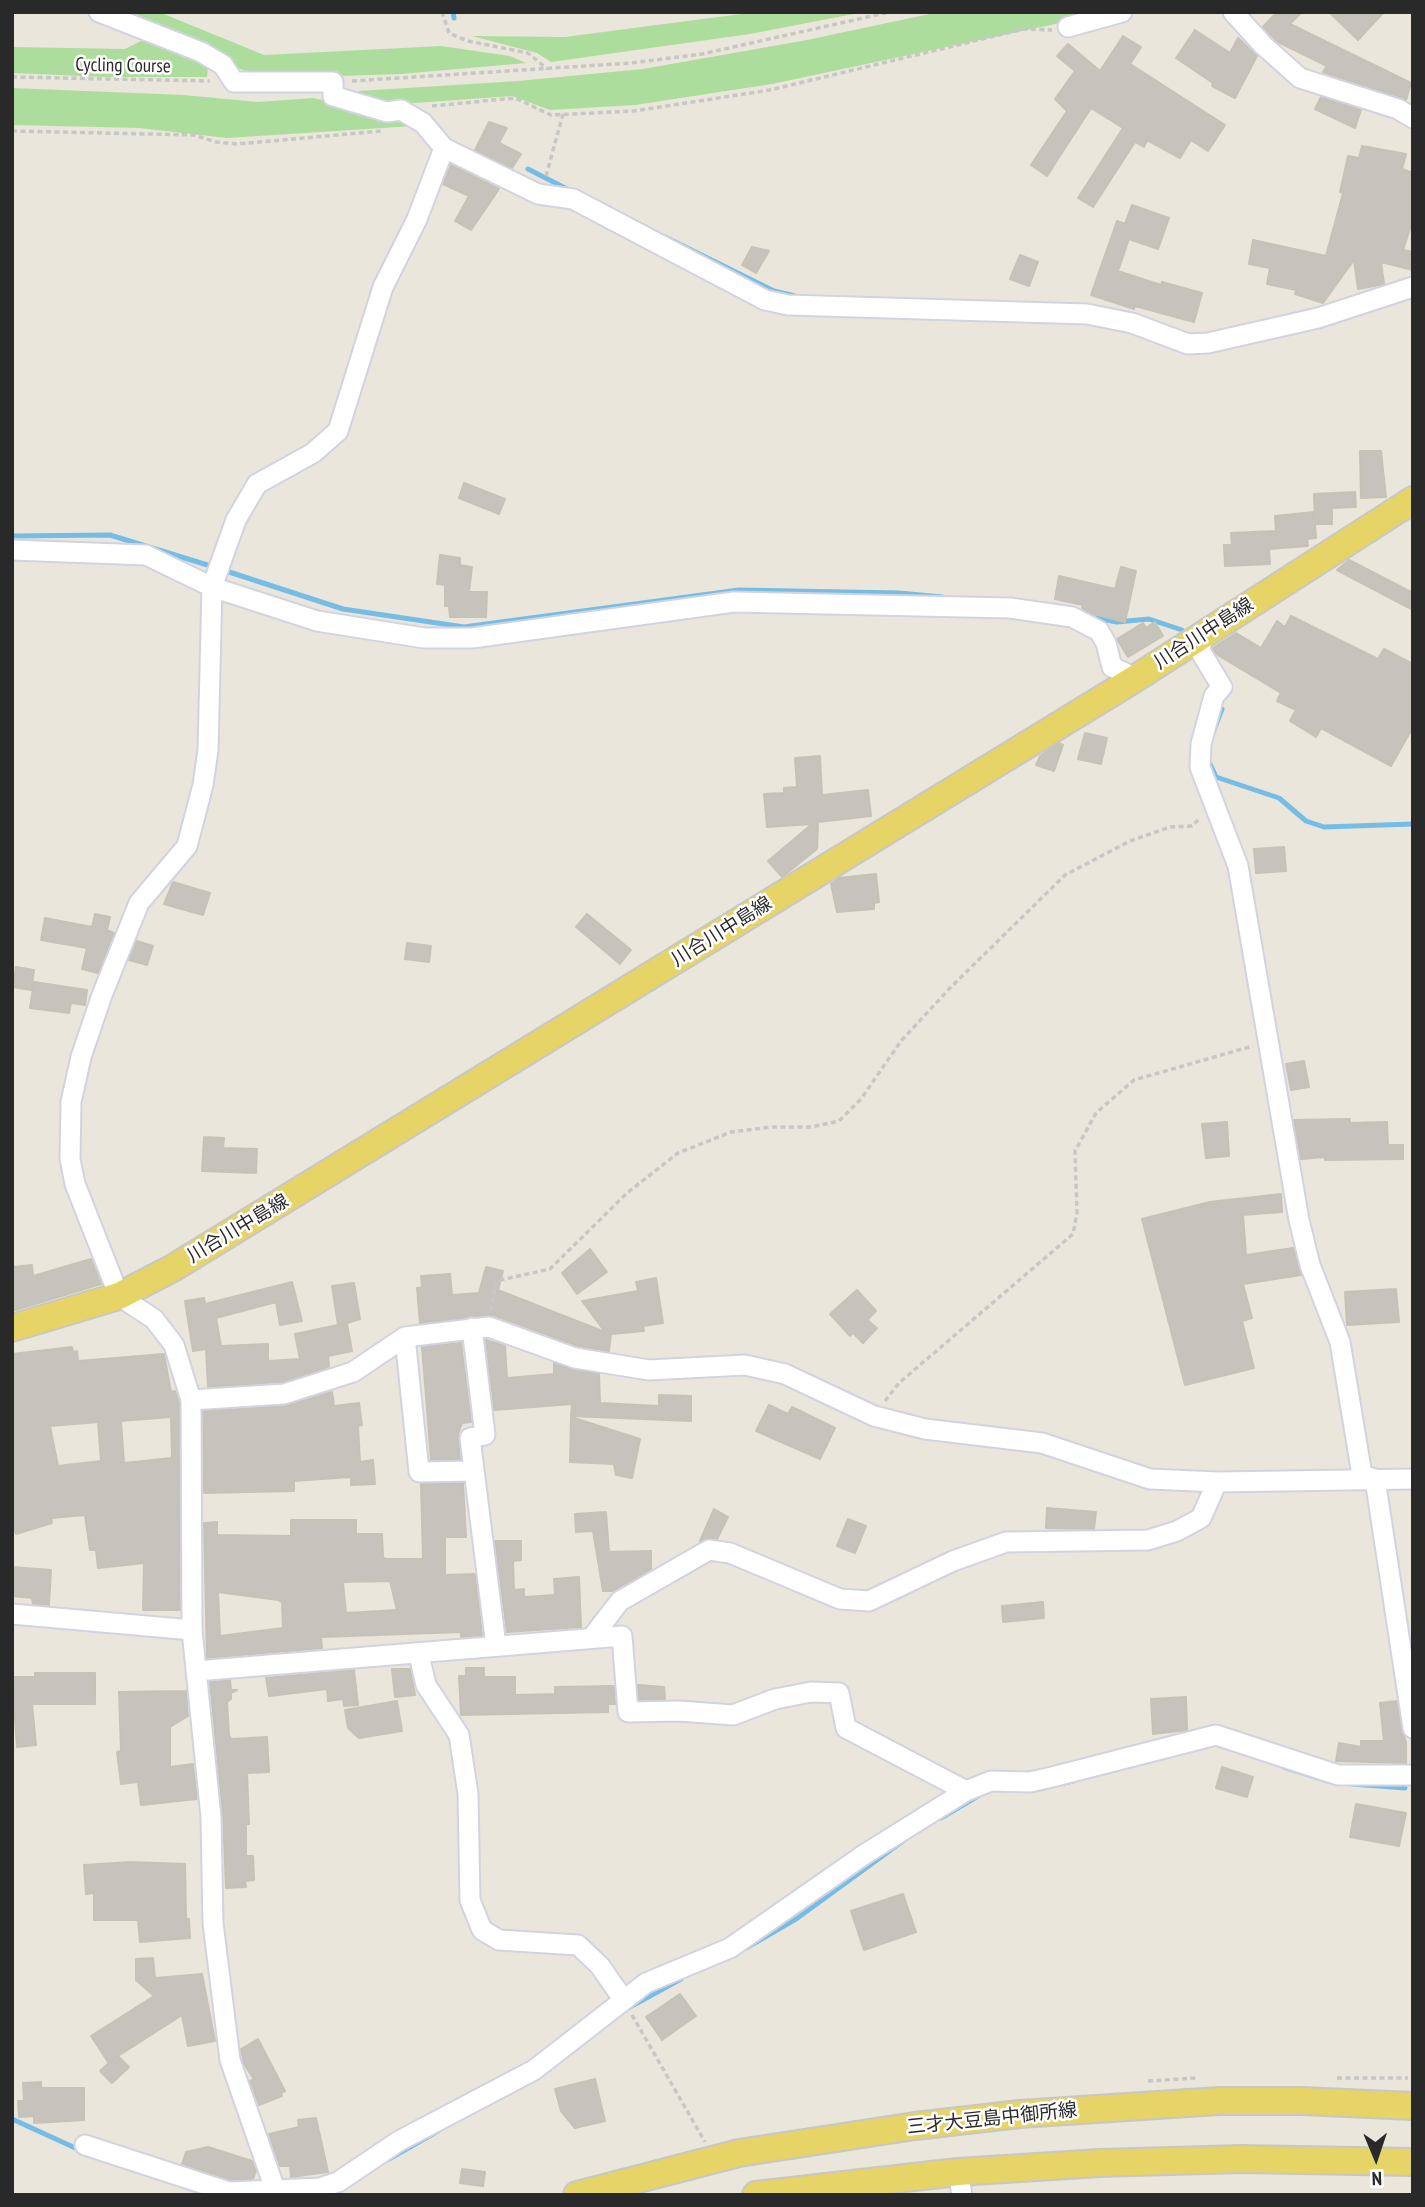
<!DOCTYPE html>
<html>
<head>
<meta charset="utf-8">
<style>
	body { margin:0 }
	#map { position:relative; width:1425px; height:2207px; overflow:hidden; background:#ebe6dc; font-family:"PT Sans Narrow",sans-serif }
	canvas { display:block }
	.frame { position:absolute; inset:0; border:14px solid #292929; pointer-events:none }
	.north { position:absolute; left:1341px; top:2123px; width:70px; height:70px; -webkit-text-stroke:5px #fff; paint-order:stroke; rotate:178deg; font-size:19px; font-weight:700; line-height:28px; text-align:center; color:#292929 }
	.north::after { content:''; display:block; margin:auto; width:24px; height:32px; background:#292929; clip-path:polygon(50% 0,100% 100%,50% 72%,0 100%) }
</style>
</head>
<body>
<div id="map">
<canvas width="1425" height="2207"></canvas>
<div class="frame"></div>
<div class="north">N</div>
</div>
<script>
const g = document.querySelector('canvas').getContext('2d');
g.lineJoin = 'round';
function paint(path, color) { g.fillStyle = color; g.fill(path, 'evenodd'); }
const shape = rows => new Path2D(rows.map(r => 'M' + r).join(''));
function stroke(path, color, width, dash) { g.strokeStyle = color; g.lineWidth = width; g.lineCap = dash ? 'butt' : 'round'; g.setLineDash(dash || []); g.stroke(path); }
function drawText(font, color, halo, rows, align = 'center') {
  g.font = font + ' "PT Sans Narrow","Noto Sans JP",sans-serif'; g.lineWidth = 5; g.setLineDash([]); g.textBaseline = 'middle'; g.strokeStyle = halo; g.fillStyle = color; for (const [text, x, y, turn = 0] of rows) {
    g.save(); g.translate(x, y); g.rotate((+turn || 0) * Math.PI / 180); g.textAlign = isNaN(turn) ? turn : align; if (halo) g.strokeText(text, 0, 0); g.fillText(text, 0, 0); g.restore();
  }
}
paint(shape([
	[103,12,159,12,264,55,441,46,510,56,526,63,401,74,276,78,255,75],
	[756,12,864,12,750,34,551,62,537,53,472,36,565,37],
	[939,12,1112,12,772,84,635,105,550,110,512,96,388,105,356,99,359,91,518,81,643,69,807,40],
	[147,38,208,67,207,77,106,77,12,73,12,47,125,49],
	[12,88,184,95,258,102,313,98,378,113,414,126,227,138,139,128,12,125]
]), '#acdd9c');
stroke(shape([
	[453,12,454,18],
	[528,169,571,191],
	[665,237,774,291,795,296],
	[12,536,110,535,214,567],
	[223,570,343,609,464,627,739,590,899,593,942,597],
	[1090,617,1117,622,1149,619,1182,630],
	[1212,735,1222,709],
	[1210,764,1216,777,1279,798,1306,821,1324,827,1413,824],
	[1284,1767,1328,1781],
	[1352,1784,1405,1788],
	[1038,1789,1073,1781],
	[941,1818,978,1796],
	[746,1948,796,1919,903,1841],
	[628,2008,681,1979],
	[12,2119,82,2151],
	[389,2159,438,2131]
]), '#76bde5', 5);
const building = shape([
	[1277,12,1302,12,1290,24,1411,83,1406,100,1323,72,1327,66,1278,42,1263,27,1277,12],
	[1329,12,1384,12,1358,40,1329,12],
	[1195,30,1230,53,1238,38,1257,56,1235,98,1212,86,1213,83,1176,58,1195,30],
	[1123,36,1141,47,1130,64,1225,125,1208,151,1191,140,1180,158,1147,140,1144,147,1135,142,1093,207,1078,198,1123,128,1091,108,1047,176,1031,165,1067,111,1055,99,1075,71,1057,56,1068,44,1100,71,1123,36],
	[1321,97,1361,110,1355,128,1315,109,1321,97],
	[489,122,507,128,499,143,521,154,512,168,475,150,489,122],
	[1362,146,1406,154,1402,169,1413,173,1413,220,1403,250,1413,252,1413,270,1381,262,1384,284,1358,289,1354,260,1323,303,1295,294,1296,290,1267,284,1270,268,1249,264,1253,240,1326,256,1343,193,1340,192,1348,156,1359,158,1362,146],
	[451,165,499,189,471,230,455,221,469,196,443,184,451,165],
	[1132,205,1169,218,1158,249,1129,239,1118,271,1161,285,1162,282,1202,293,1194,322,1135,306,1134,309,1091,295,1117,221,1125,224,1132,205],
	[752,247,769,251,756,273,742,265,752,247],
	[1020,255,1038,262,1029,286,1010,279,1020,255],
	[1360,451,1381,451,1386,497,1361,498,1360,451],
	[464,483,505,499,499,514,459,498,464,483],
	[1355,492,1356,507,1332,508,1332,524,1315,524,1316,538,1307,539,1308,546,1269,549,1270,564,1225,566,1224,545,1232,545,1231,533,1276,531,1275,516,1314,512,1315,521,1314,494,1355,492],
	[440,555,460,558,460,565,472,567,469,592,487,592,486,617,450,617,449,606,445,606,445,585,437,584,440,555],
	[1349,560,1413,593,1413,610,1337,570,1349,560],
	[1121,567,1136,571,1125,622,1094,614,1082,609,1083,605,1055,599,1059,576,1115,589,1121,567],
	[1291,616,1378,659,1384,649,1413,664,1413,727,1391,766,1321,728,1316,737,1290,721,1296,710,1277,701,1281,693,1216,654,1213,648,1236,633,1261,648,1277,621,1285,627,1291,616],
	[1155,622,1163,636,1128,657,1117,639,1143,623,1146,628,1155,622],
	[1085,733,1107,738,1101,764,1078,759,1085,733],
	[1059,743,1063,745,1054,771,1036,765,1040,756,1059,743],
	[820,756,822,795,868,790,871,816,818,822,817,849,782,877,768,861,812,824,767,827,764,794,784,793,784,788,797,787,795,758,820,756],
	[1284,847,1286,871,1256,873,1254,849,1284,847],
	[876,874,879,902,874,903,874,909,837,912,831,884,839,878,876,874],
	[173,882,210,893,203,915,164,904,173,882],
	[95,914,110,917,107,930,114,933,98,973,82,969,87,948,41,940,45,918,92,927,95,914],
	[587,914,631,950,620,964,576,927,587,914],
	[137,941,153,946,147,965,129,960,137,941],
	[407,943,431,946,429,962,405,959,407,943],
	[16,967,34,970,31,990,13,987,16,967],
	[34,982,87,990,85,1005,71,1003,69,1013,30,1008,34,982],
	[1304,1061,1309,1087,1291,1090,1286,1064,1304,1061],
	[1350,1119,1350,1123,1387,1122,1388,1145,1403,1145,1403,1159,1325,1160,1325,1157,1301,1159,1294,1120,1350,1119],
	[1227,1122,1229,1156,1206,1158,1202,1124,1227,1122],
	[204,1137,224,1138,223,1148,257,1149,256,1173,202,1171,204,1137],
	[1281,1194,1282,1212,1243,1215,1246,1255,1293,1248,1301,1275,1243,1284,1252,1318,1242,1321,1254,1368,1185,1385,1142,1219,1210,1202,1281,1194],
	[590,1249,607,1272,577,1294,562,1273,590,1249],
	[91,1259,101,1284,12,1311,12,1267,32,1265,33,1276,91,1259],
	[486,1267,503,1271,498,1290,605,1332,582,1301,638,1291,636,1282,656,1278,663,1323,643,1326,644,1331,611,1334,609,1351,578,1346,493,1315,420,1323,417,1288,422,1287,421,1276,450,1274,452,1295,479,1293,486,1267],
	[292,1282,302,1321,280,1325,276,1302,216,1318,221,1346,268,1344,268,1361,300,1359,295,1334,338,1325,332,1286,354,1283,360,1319,341,1325,347,1324,352,1351,328,1356,329,1367,282,1382,208,1387,206,1349,193,1351,185,1301,204,1298,205,1304,292,1282],
	[1396,1289,1399,1322,1347,1325,1345,1292,1396,1289],
	[857,1290,876,1311,867,1320,877,1328,863,1343,853,1333,850,1336,830,1314,857,1290],
	[486,1340,505,1346,507,1378,554,1374,554,1363,599,1374,600,1403,659,1406,659,1395,691,1396,691,1421,571,1416,572,1404,494,1410,486,1340],
	[461,1343,471,1422,462,1423,458,1434,460,1459,431,1460,422,1347,461,1343],
	[72,1347,73,1352,77,1351,78,1361,164,1354,171,1392,175,1391,179,1402,180,1610,143,1610,144,1563,98,1568,96,1550,90,1550,85,1515,51,1518,52,1523,16,1534,12,1523,12,1354,72,1347],
	[171,1417,172,1458,124,1463,121,1421,171,1417],
	[98,1422,101,1461,58,1466,50,1426,98,1422],
	[332,1392,334,1406,359,1403,362,1425,358,1426,360,1462,373,1460,375,1484,351,1485,351,1477,294,1481,294,1491,204,1493,203,1411,285,1406,332,1392],
	[769,1405,788,1414,792,1407,835,1428,820,1459,756,1431,769,1405],
	[571,1417,640,1439,632,1478,616,1475,614,1464,570,1462,571,1417],
	[463,1483,466,1537,445,1537,445,1575,475,1574,482,1635,461,1637,461,1632,321,1637,322,1648,207,1658,204,1523,217,1522,217,1535,291,1536,291,1520,356,1520,356,1534,382,1534,383,1557,385,1559,423,1559,421,1484,463,1483],
	[390,1581,397,1610,346,1613,343,1582,390,1581],
	[218,1592,278,1600,282,1602,283,1628,220,1636,218,1592],
	[1047,1508,1096,1512,1094,1529,1046,1528,1047,1508],
	[714,1509,728,1517,717,1539,700,1541,714,1509],
	[606,1512,609,1552,651,1551,651,1569,613,1591,603,1591,593,1531,576,1532,575,1514,606,1512],
	[848,1519,866,1526,855,1553,837,1546,848,1519],
	[495,1541,521,1541,521,1560,513,1561,514,1590,524,1589,524,1597,555,1595,554,1579,579,1577,581,1627,507,1632,495,1541],
	[12,1567,51,1570,49,1605,33,1604,32,1598,12,1596,12,1567],
	[1043,1602,1044,1618,1003,1622,1002,1606,1043,1602],
	[466,1668,484,1668,484,1677,515,1677,515,1695,555,1694,555,1687,614,1686,615,1704,608,1704,608,1712,461,1715,459,1676,466,1676,466,1668],
	[392,1669,410,1669,415,1695,395,1697,392,1669],
	[354,1670,358,1705,344,1706,343,1699,328,1701,327,1689,269,1696,266,1678,354,1670],
	[35,1673,95,1673,95,1704,32,1704,36,1745,17,1747,12,1677,35,1677,35,1673],
	[230,1680,231,1690,237,1690,231,1693,231,1699,227,1702,229,1735,231,1739,267,1737,269,1772,247,1773,249,1824,246,1824,246,1856,253,1856,254,1880,245,1881,246,1887,226,1888,223,1816,210,1682,230,1680],
	[638,1685,664,1687,665,1699,639,1700,638,1685],
	[186,1691,188,1716,170,1727,170,1767,193,1764,197,1799,141,1805,138,1782,121,1784,117,1752,121,1751,119,1692,186,1691],
	[1186,1697,1187,1730,1153,1734,1151,1699,1186,1697],
	[397,1701,402,1731,359,1738,348,1728,345,1710,397,1701],
	[1396,1701,1406,1743,1406,1763,1336,1761,1339,1743,1361,1747,1361,1741,1384,1741,1380,1703,1396,1701],
	[1222,1767,1253,1777,1247,1797,1216,1788,1222,1767],
	[1356,1804,1406,1813,1399,1846,1350,1837,1356,1804],
	[130,1862,185,1864,186,1919,189,1919,190,1938,140,1942,138,1920,94,1920,94,1893,86,1894,84,1865,130,1862],
	[903,1894,916,1932,864,1950,851,1911,903,1894],
	[153,1958,155,1978,202,1974,215,2041,188,2046,182,2015,118,2056,129,2067,112,2083,100,2071,113,2059,108,2062,91,2036,154,1996,136,1980,136,1959,153,1958],
	[680,1994,696,2016,662,2040,646,2017,680,1994],
	[258,2039,285,2091,281,2093,282,2096,259,2105,250,2081,254,2079,244,2064,241,2049,258,2039],
	[595,2079,605,2121,575,2128,561,2111,555,2089,595,2079],
	[41,2082,41,2088,84,2088,84,2120,34,2123,34,2116,19,2117,18,2101,24,2101,23,2083,41,2082],
	[316,2118,328,2172,291,2177,290,2166,280,2166,269,2134,299,2127,298,2120,316,2118],
	[208,2147,252,2161,256,2171,253,2179,231,2180,182,2164,186,2152,208,2147],
	[462,2169,485,2172,483,2186,460,2183,462,2169]
]);
paint(building, '#c6c2bc');
stroke(building, '#c6c2b6', 2);
const minor = shape([
	[99,12,201,52,223,65,234,82,333,82,333,96,387,112,401,110,423,123,444,148,538,194,573,199,765,300,788,305,1087,314,1132,323,1188,344,1208,343,1318,318,1413,287],
	[1233,12,1263,45,1300,78,1398,109,1413,118],
	[1068,27,1122,12],
	[12,550,146,555,212,587,317,621,424,638,472,638,734,602,1010,608,1072,617,1099,631,1106,643,1112,667,1136,678],
	[1207,632,1199,649,1222,687,1214,696,1201,744,1200,767,1238,866,1299,1220,1310,1265,1340,1342,1362,1475,1375,1479],
	[472,1328,485,1435,470,1438,496,1646],
	[405,1337,419,1472,474,1471],
	[191,1400,284,1394,353,1372,405,1337,489,1327,575,1358,649,1370,745,1365,785,1374,874,1416,925,1429,1042,1443,1150,1479,1217,1482,1413,1479],
	[1375,1479,1413,1728],
	[12,1614,192,1630],
	[593,1636,620,1601,709,1550,730,1553,840,1599,869,1601,953,1561,1006,1542,1148,1540,1177,1531,1201,1518,1217,1482],
	[419,1655,426,1685,459,1735,468,1794,470,1900,482,1930,499,1940,578,1945,600,1966,623,1999],
	[196,1671,622,1636,628,1712,679,1711,733,1715,775,1699,811,1692,839,1693,846,1728,966,1791],
	[85,2145,229,2192,320,2188,338,2182,399,2141,534,2070,646,1983,730,1948,865,1854,966,1791,991,1781,1030,1782,1052,1777,1216,1735,1338,1775,1413,1775],
	[958,2172,962,2195],
	[277,2195,230,2060,213,1923,211,1817,192,1630,191,1400,174,1345,154,1319,119,1296,75,1184,70,1159,71,1102,81,1057,102,995,139,903,187,846,203,785,208,750,212,587,236,520,257,484,313,453,338,431,383,287,417,219,444,148]
]);
const major = shape([
	[12,1328,119,1296,173,1268,1136,678,1413,500],
	[577,2195,739,2153,915,2126,1020,2114,1219,2101,1302,2101,1413,2106],
	[756,2195,958,2172,1100,2163,1242,2159,1413,2162]
]);
stroke(minor, '#d2d3e1', 23);
stroke(major, '#c7c7c7', 30);
stroke(shape([
	[442,12,449,33,468,41,528,53,547,69],
	[12,77,210,81],
	[352,81,631,63,702,54,890,12],
	[432,106,515,98,551,115,634,111,770,90,1024,29,1052,30],
	[12,131,194,135,216,142,238,144,381,131],
	[546,176,563,114],
	[491,1311,496,1281,550,1269,627,1193,678,1153,731,1132,772,1127,811,1127,839,1121,861,1099,901,1041,950,988,1065,875,1130,841,1170,827,1192,826,1200,818],
	[885,1401,899,1383,1073,1234,1077,1213,1075,1151,1096,1113,1134,1080,1253,1046],
	[632,2015,705,2142],
	[1337,2078,1408,2078],
	[1148,2081,1196,2078]
]), '#c7c7c7', 3.5, [5, 3.5]);
stroke(minor, '#fff', 19);
stroke(major, '#e6d466', 26);
drawText('19px', '#292929', '#fff', [
	["Cycling Course",123,66,1],
	["川合川中島線",1204,634,-33],
	["川合川中島線",722,932,-32],
	["川合川中島線",238,1229,-31],
	["三才大豆島中御所線",992,2119,-6]
]);
</script>
</body>
</html>
